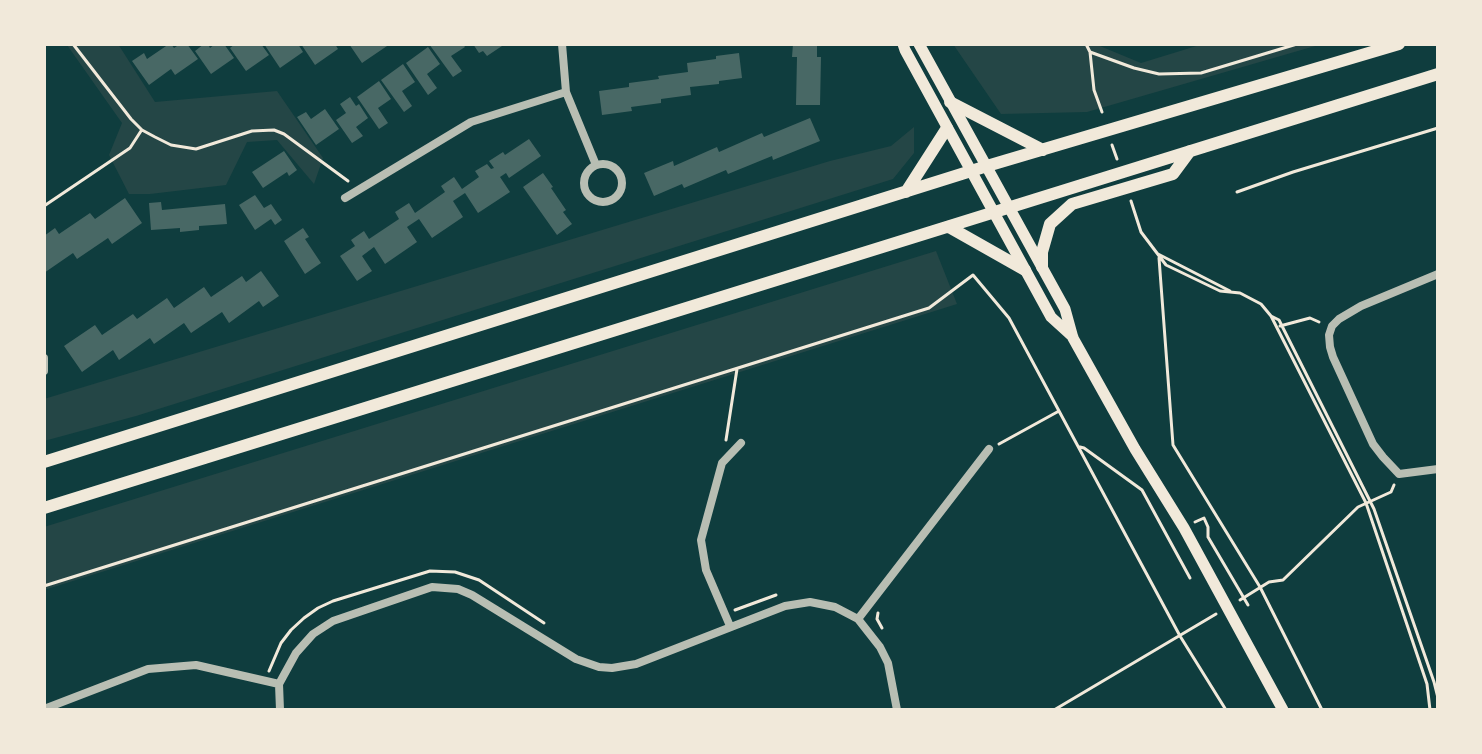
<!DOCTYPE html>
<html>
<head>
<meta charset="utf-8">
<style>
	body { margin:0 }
	#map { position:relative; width:1482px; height:754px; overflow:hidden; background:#0f3d3e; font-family:Poppins,sans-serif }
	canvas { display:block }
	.frame { position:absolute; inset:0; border:46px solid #f1e9da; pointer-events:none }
</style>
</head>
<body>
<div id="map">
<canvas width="1482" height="754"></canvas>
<div class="frame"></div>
</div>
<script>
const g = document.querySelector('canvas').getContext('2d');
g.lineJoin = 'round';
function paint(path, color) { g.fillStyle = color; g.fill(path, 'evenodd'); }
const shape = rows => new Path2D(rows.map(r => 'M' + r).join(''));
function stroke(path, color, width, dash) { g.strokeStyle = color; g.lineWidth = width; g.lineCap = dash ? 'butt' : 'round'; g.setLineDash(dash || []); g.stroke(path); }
paint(shape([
	[68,44,118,44,155,102,277,91,323,158,314,184,277,140,247,142,226,185,150,194,129,194,109,155,122,123,67,45],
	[953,44,1095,44,1141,63,1203,44,1322,44,1087,112,1001,114],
	[914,127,914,153,893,179,136,416,44,441,44,399,830,161,891,146],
	[936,251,957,304,44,590,44,527]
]), '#244646');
paint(shape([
	[169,44,171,44,174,48,180,44,187,44,198,59,175,75,171,69,149,85,132,61,144,53,147,59],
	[204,44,208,44,210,48,215,44,224,44,234,58,211,74,195,51],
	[235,44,261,44,269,55,246,71,230,48],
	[264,44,298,44,303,52,280,68],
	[301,44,335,44,338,49,315,65],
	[349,44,390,44,362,63],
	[429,44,463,44,465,47,451,56,462,71,453,77],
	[473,44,505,44,487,56,483,51,479,53],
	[793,44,817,44,817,57,821,57,820,105,796,105,797,57,792,57],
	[428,47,440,64,427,74,437,88,428,95,406,63],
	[739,53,742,78,719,81,719,84,690,87,691,95,661,99,661,103,631,107,632,111,602,115,599,91,629,87,629,83,659,79,658,76,688,72,687,63,716,59,716,56],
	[403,64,415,82,402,91,412,106,404,112,381,80],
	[379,81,391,99,378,108,388,123,379,129,357,97],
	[350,97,356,106,359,104,368,118,356,127,363,136,352,143,336,120,346,113,340,104],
	[325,109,339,129,316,145,297,117,306,112,311,119],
	[810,118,820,141,773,160,772,156,728,174,726,170,684,188,682,184,654,196,644,173,673,161,674,166,717,147,719,152,762,133,764,137],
	[529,139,541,156,509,178,506,173,500,177,510,192,478,213,465,193,453,201,463,217,432,238,419,219,407,227,417,242,385,264,374,247,362,256,372,271,357,281,340,256,355,246,351,240,364,231,369,239,399,219,395,212,409,203,415,213,445,192,441,186,454,177,462,189,479,177,475,171,487,164,491,169,494,168,489,161,503,152,505,155],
	[284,151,297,170,289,176,287,172,263,188,252,172],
	[543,173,553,187,551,188,566,210,563,212,572,224,557,235,523,187],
	[255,195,264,208,271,204,282,220,275,225,271,219,255,230,239,205],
	[125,198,142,223,112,244,108,238,77,259,73,253,44,273,44,236,55,228,59,234,90,213,95,219],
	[161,202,162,210,225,204,227,224,199,226,199,230,180,232,180,228,151,230,149,203],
	[303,228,309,237,305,239,321,263,305,274,284,241],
	[261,271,279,296,263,307,259,301,229,323,222,312,191,333,184,323,154,344,150,338,119,360,113,350,82,372,64,346,95,325,102,335,133,314,137,319,167,298,174,308,204,287,211,297,242,276,246,282]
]), '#486865');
stroke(shape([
	[73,44,131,119,142,130,155,137,171,145,196,149,252,131,274,130,284,134,348,181],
	[1086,44,1090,52,1094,90,1102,112],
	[1090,52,1134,68,1159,74,1201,73,1297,44],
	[1112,145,1117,159],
	[1237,192,1293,172,1438,128],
	[1131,201,1141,232,1166,265,1220,291,1240,293,1261,304,1271,316,1366,503,1427,684,1430,710],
	[44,206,130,148,141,131],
	[1158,254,1230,291],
	[1159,258,1173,445,1260,587,1322,710],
	[1271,316,1279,320,1374,509,1434,682,1438,698],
	[1280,326,1310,318,1319,322],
	[726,440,737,369],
	[999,444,1059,411],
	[1080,447,1084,448,1142,490,1190,578],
	[1195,522,1204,518,1208,527,1208,537,1248,605],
	[44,586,929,308,973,275,1009,318,1180,636,1226,710],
	[1240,600,1269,582,1283,580,1358,507,1391,492,1394,485],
	[735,610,776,595],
	[878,613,877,619,882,628],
	[269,671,281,643,291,630,304,618,318,608,333,601,430,571,455,572,479,580,544,623],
	[1054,710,1216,614]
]), '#f1e9da', 3);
stroke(shape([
	[562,44,566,92,596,165],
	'584 183a19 19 0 1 1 38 0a19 19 0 1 1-38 0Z',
	[345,198,471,122,566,92],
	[1438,274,1361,306,1339,319,1332,326,1329,335,1330,347,1333,357,1373,444,1383,457,1399,474,1438,469],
	[44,358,44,371],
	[858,619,989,449],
	[730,626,706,570,701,540,722,463,741,443],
	[44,709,148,669,196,665,279,684],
	[280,710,279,684,296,653,313,634,333,621,432,587,458,589,472,595,576,659,599,667,612,668,636,664,785,606,810,602,835,607,858,619,880,647,888,663,897,710]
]), '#b8beb3', 8);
stroke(shape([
	[903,44,905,50,1051,317,1073,337],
	[919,44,1065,309,1073,338,1135,449,1184,528,1283,710]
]), '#f1e9da', 11);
stroke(shape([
	[950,102,1043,150],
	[906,192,947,128],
	[949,227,1025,270],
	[1042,267,1042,252,1050,224,1072,204,1173,174,1190,151],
	[44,462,987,166,1399,44],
	[44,508,1438,74]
]), '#f1e9da', 12);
</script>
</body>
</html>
